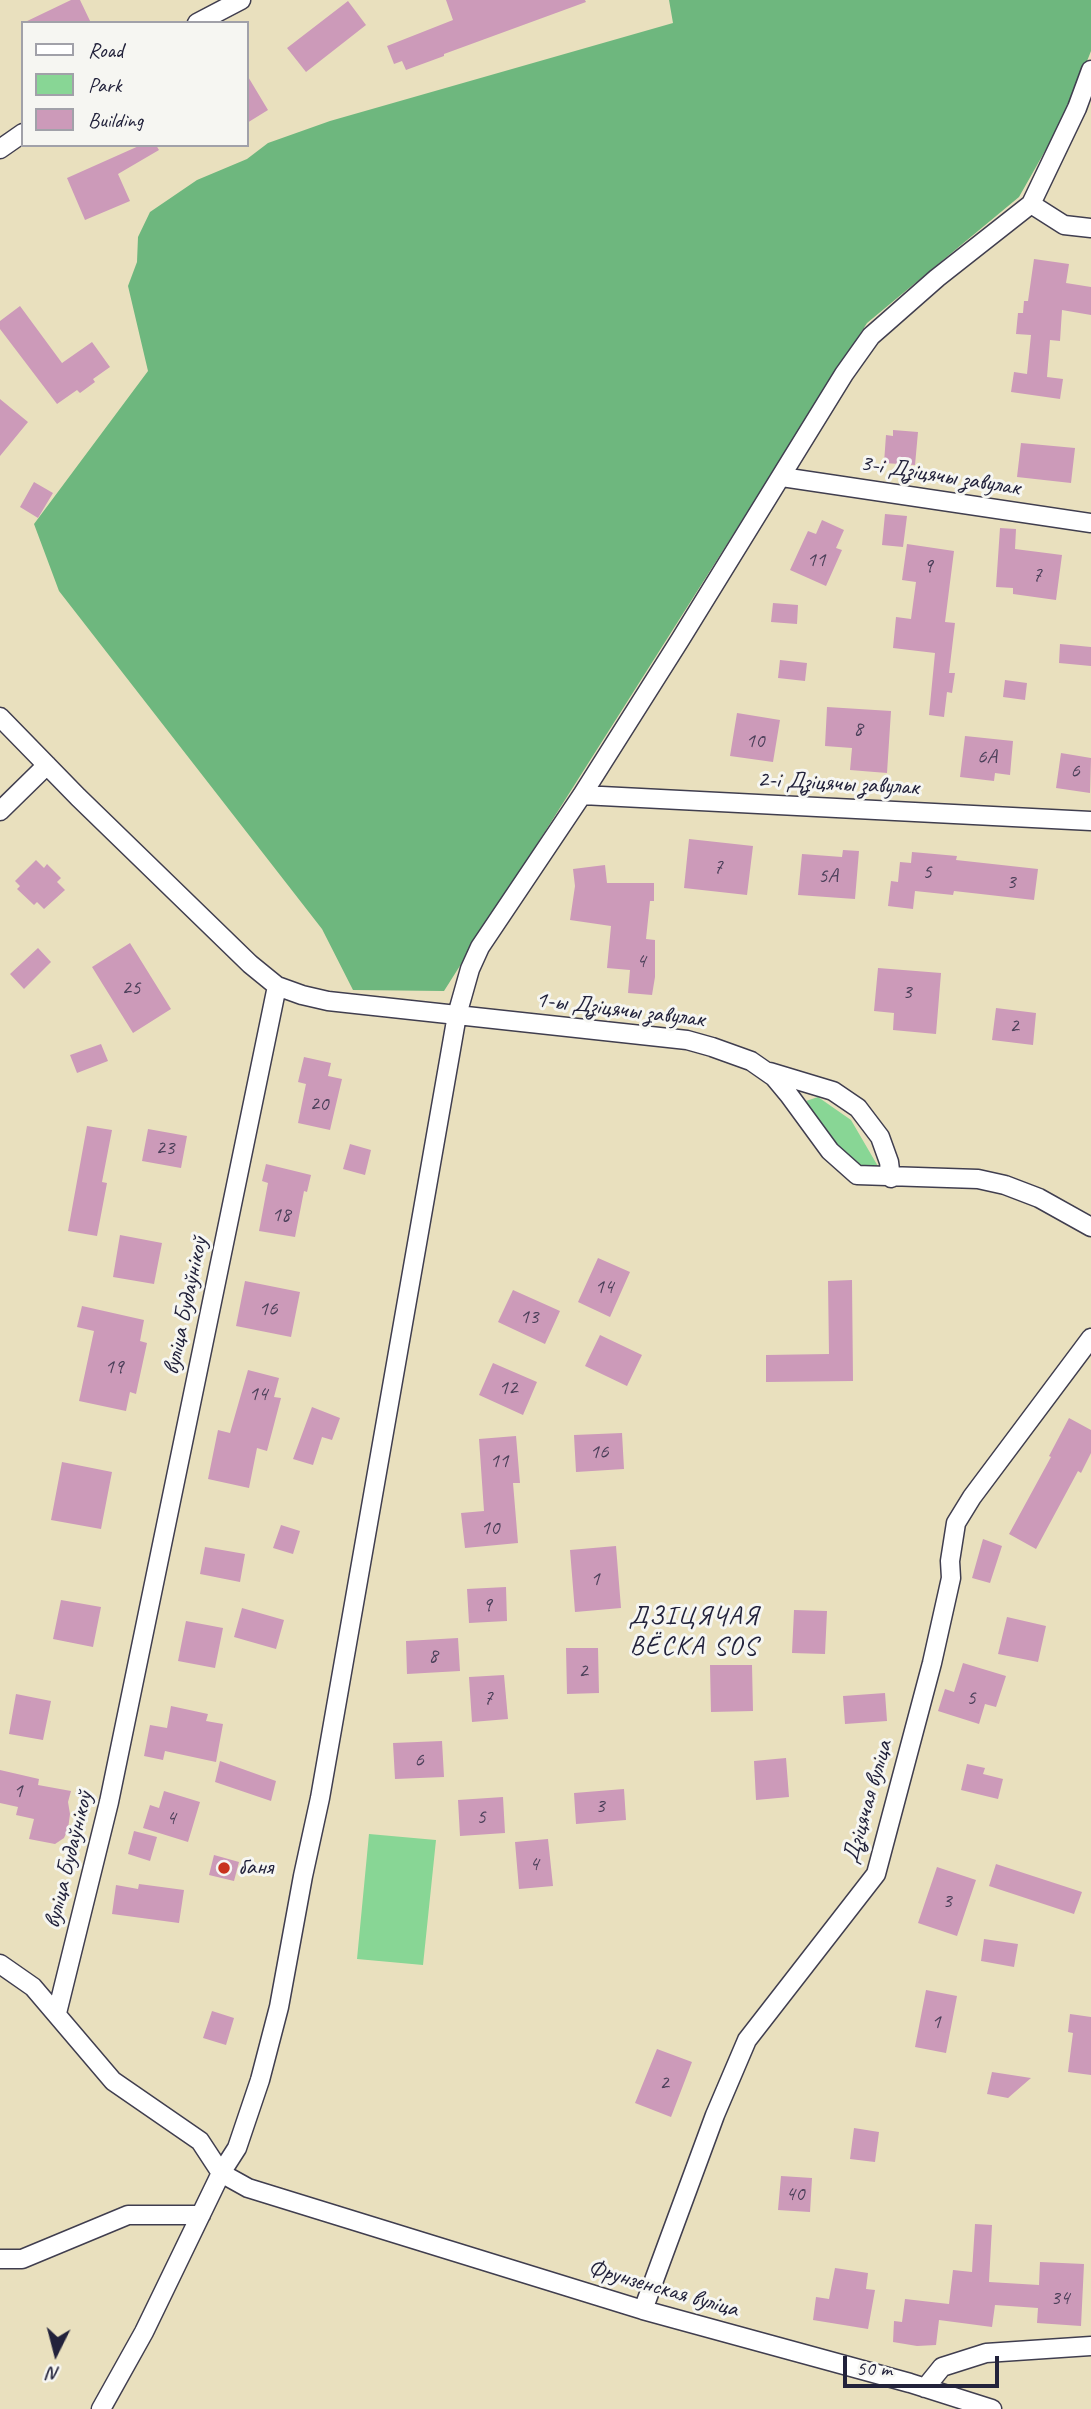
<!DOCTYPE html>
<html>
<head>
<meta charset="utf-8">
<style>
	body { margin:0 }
	#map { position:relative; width:1091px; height:2409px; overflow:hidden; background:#e9e0be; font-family:Caveat,sans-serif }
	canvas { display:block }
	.legend { position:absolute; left:21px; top:21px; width:228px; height:126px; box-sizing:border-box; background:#f6f6f2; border:2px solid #a1a1a9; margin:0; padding:9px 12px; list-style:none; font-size:21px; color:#22223b }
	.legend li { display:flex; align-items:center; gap:14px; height:35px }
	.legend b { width:35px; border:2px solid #a1a1a9 }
	.north { position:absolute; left:21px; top:2318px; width:70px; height:70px; -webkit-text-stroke:5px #f6f6f2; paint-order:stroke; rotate:186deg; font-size:19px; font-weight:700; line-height:28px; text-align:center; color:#22223b }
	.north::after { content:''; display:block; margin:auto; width:24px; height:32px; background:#22223b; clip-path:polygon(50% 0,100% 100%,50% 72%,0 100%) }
	.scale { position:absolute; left:843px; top:2356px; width:156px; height:32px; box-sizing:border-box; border:4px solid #22223b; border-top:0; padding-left:9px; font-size:21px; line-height:24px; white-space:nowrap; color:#22223b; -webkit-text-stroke:5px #f6f6f2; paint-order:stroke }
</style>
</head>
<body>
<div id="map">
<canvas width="1091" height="2409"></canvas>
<ul class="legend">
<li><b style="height:9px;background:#fff"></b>Road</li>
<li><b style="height:19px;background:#88d695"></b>Park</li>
<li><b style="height:19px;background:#cc9ab9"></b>Building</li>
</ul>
<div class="north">N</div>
<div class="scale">50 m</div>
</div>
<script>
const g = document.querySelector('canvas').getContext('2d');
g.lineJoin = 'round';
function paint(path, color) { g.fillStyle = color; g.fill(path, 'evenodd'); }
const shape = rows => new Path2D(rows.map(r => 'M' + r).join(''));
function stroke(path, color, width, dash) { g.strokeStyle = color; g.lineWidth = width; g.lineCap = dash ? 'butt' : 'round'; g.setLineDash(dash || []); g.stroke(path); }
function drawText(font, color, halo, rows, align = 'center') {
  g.font = font + ' Caveat,sans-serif'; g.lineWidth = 6; g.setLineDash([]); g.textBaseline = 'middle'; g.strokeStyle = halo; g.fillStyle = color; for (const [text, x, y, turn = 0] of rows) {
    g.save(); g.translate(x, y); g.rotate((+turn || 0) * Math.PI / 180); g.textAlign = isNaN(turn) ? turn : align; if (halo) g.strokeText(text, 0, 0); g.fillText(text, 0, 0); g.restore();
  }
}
paint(shape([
	[818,1097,851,1120,879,1168,863,1166,851,1161,831,1140,806,1101],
	[369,1834,436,1840,423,1965,357,1959]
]), '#88d695');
paint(shape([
	[669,0,1091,0,1091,51,1067,112,1019,197,867,323,444,991,353,990,322,929,59,591,34,524,148,371,128,286,137,262,138,237,150,212,197,180,247,159,268,143,330,121,673,23]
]), '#6eb77e');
paint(shape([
	[71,0,80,0,91,23,23,23],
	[446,0,585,0,586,2,444,54,444,56,406,70,402,61,394,64,387,46,453,20],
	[348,1,366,25,306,72,287,48],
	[247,75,268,110,247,123],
	[141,145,156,145,159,150,118,174,130,201,85,220,67,178],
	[1034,259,1069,264,1066,283,1091,287,1091,315,1062,310,1060,341,1050,340,1047,377,1063,379,1060,399,1011,392,1014,372,1027,374,1031,335,1016,334,1018,313,1023,313,1024,301,1028,301],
	[20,306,62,363,92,342,110,367,93,379,95,382,80,393,77,390,57,404,0,329,0,321],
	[0,399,28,422,0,456],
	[893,430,918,432,915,465,884,463,886,435,893,436],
	[1021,443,1075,448,1071,483,1017,477],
	[34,482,53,493,38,518,20,507],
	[885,514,907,516,903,547,882,545],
	[822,520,844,530,836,548,842,550,826,586,790,570,808,531,816,534],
	[1000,528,1016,529,1015,549,1062,555,1056,600,1013,594,1013,588,996,587],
	[907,544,954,551,945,622,955,623,949,673,955,673,952,693,947,692,944,717,929,715,935,653,893,648,896,617,911,619,916,582,902,580],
	[773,603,798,605,797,624,771,622],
	[1060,644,1091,647,1091,666,1059,663],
	[780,660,807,663,805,681,778,678],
	[1005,680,1027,683,1025,700,1003,697],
	[827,707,891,711,887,773,850,770,852,748,825,746],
	[737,713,780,720,773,762,730,756],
	[965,736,1013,741,1010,775,995,773,994,781,960,777],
	[1061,753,1091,758,1090,793,1056,788],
	[689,839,753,846,747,895,684,888],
	[843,850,859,851,855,899,798,895,802,854,842,857],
	[912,852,957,856,956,860,1038,869,1034,900,954,891,953,895,915,891,913,909,888,906,891,881,898,882,900,862,911,863],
	[36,860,44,868,47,864,61,878,57,882,65,890,44,909,37,902,34,905,17,889,20,886,15,881],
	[605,865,607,883,654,883,654,901,650,901,646,939,655,940,655,977,652,995,628,993,630,970,607,968,611,926,570,920,575,886,573,869],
	[130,943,171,1009,133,1033,92,967],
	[38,948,51,962,24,989,10,974],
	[878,968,941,973,936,1034,893,1030,894,1013,874,1011],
	[996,1008,1036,1013,1033,1045,992,1040],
	[101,1044,108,1061,77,1073,70,1055],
	[304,1057,331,1063,328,1076,342,1079,330,1130,298,1123,306,1084,298,1082],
	[87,1126,112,1130,102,1182,107,1183,97,1236,68,1231],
	[148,1129,187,1136,181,1168,142,1161],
	[350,1144,371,1150,365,1175,343,1169],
	[266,1164,311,1175,307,1192,304,1191,295,1237,259,1231,268,1183,262,1181],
	[120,1235,162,1243,154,1284,113,1277],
	[598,1258,630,1272,610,1317,578,1302],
	[852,1280,853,1381,766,1382,766,1355,829,1354,828,1281],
	[245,1281,300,1292,291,1337,236,1326],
	[513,1290,560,1311,545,1344,498,1322],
	[82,1306,144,1320,140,1341,147,1343,136,1394,130,1392,126,1411,79,1401,94,1331,77,1327],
	[600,1335,642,1355,627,1386,585,1366],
	[493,1363,537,1382,523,1415,479,1395],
	[248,1370,279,1378,274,1397,281,1398,267,1451,257,1448,249,1488,208,1479,218,1430,230,1433],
	[312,1407,340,1418,332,1440,322,1437,313,1465,293,1459],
	[1069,1418,1091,1430,1091,1453,1081,1473,1078,1471,1036,1549,1009,1534,1051,1457,1049,1456],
	[622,1433,624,1469,576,1472,574,1435],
	[516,1436,520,1483,513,1483,518,1543,465,1548,461,1513,484,1511,479,1439],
	[62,1462,112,1472,101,1529,51,1520],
	[281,1525,300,1531,293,1554,273,1548],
	[983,1539,1002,1546,990,1583,972,1578],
	[616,1546,621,1608,575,1612,570,1550],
	[205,1547,245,1554,240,1582,200,1574],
	[506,1587,507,1621,469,1623,467,1589],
	[61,1600,101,1607,93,1647,53,1639],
	[242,1608,284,1620,276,1649,234,1637],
	[794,1610,827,1611,825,1654,792,1653],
	[1007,1617,1046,1626,1038,1662,998,1654],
	[186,1621,223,1628,215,1668,178,1661],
	[458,1638,460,1671,407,1674,406,1641],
	[566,1648,598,1648,599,1693,567,1694],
	[963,1663,1006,1676,996,1707,985,1704,979,1724,938,1711,945,1689,954,1692],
	[710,1665,752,1665,753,1711,711,1712],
	[504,1675,508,1719,472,1722,469,1677],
	[885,1693,887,1721,845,1724,843,1696],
	[16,1694,51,1701,43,1740,9,1734],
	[171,1706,208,1714,206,1721,223,1724,216,1762,165,1751,163,1760,144,1756,150,1725,167,1728],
	[442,1741,444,1777,395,1779,393,1743],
	[786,1758,789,1797,756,1800,754,1761],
	[220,1761,276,1781,271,1801,215,1782],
	[967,1764,985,1768,983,1774,1003,1779,998,1799,961,1790],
	[0,1770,39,1779,38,1785,71,1791,68,1802,70,1814,68,1829,64,1838,55,1844,29,1839,34,1819,16,1815,18,1807,0,1803],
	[624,1789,626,1820,576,1824,574,1793],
	[164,1791,200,1802,188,1842,143,1828,150,1805,159,1808],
	[503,1797,505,1833,460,1836,458,1800],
	[134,1831,157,1837,150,1861,128,1854],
	[548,1839,553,1886,519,1889,515,1842],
	[214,1855,239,1862,234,1881,209,1875],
	[996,1864,1082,1892,1074,1914,989,1886],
	[937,1867,976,1880,957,1936,918,1923],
	[139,1884,184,1890,179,1923,112,1914,116,1885,138,1889],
	[984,1939,1018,1944,1014,1967,981,1961],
	[926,1990,957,1996,946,2053,915,2047],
	[212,2011,234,2018,226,2045,203,2038],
	[1070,2014,1091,2017,1091,2075,1068,2072,1073,2033,1068,2032],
	[657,2049,692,2062,671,2117,635,2103],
	[992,2072,1031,2078,1008,2098,987,2094],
	[854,2128,879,2132,875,2162,850,2159],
	[781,2176,812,2178,810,2212,778,2210],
	[975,2224,992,2225,989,2282,1039,2285,1040,2262,1084,2264,1081,2326,1037,2323,1038,2308,995,2305,992,2327,939,2320,936,2345,917,2346,893,2342,894,2321,902,2322,905,2299,949,2304,953,2270,972,2272],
	[835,2268,868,2273,866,2289,875,2290,868,2329,813,2320,816,2297,829,2299]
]), '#cc9ab9');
const street = shape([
	[197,23,241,0],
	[0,149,23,133],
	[1031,204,1064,225,1091,228],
	[782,477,1091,523],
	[0,717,78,797,250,964,277,986,302,995,328,1001,687,1040,712,1047,751,1061,774,1077,789,1095,830,1151,857,1175,978,1179,1005,1185,1039,1198,1091,1227],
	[582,795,1091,821],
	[0,811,47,765],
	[770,1072,833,1091,858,1108,880,1137,889,1162,891,1178],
	[0,1964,33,1987,113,2081,200,2141,221,2173,248,2188,643,2310,910,2383,992,2409],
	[57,2013,109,1802,277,986],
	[0,2259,22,2259,128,2215,201,2215],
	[643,2310,715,2115,747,2040,876,1874,932,1663,951,1578,950,1561,956,1523,972,1497,1091,1338],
	[925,2388,942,2367,986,2353,1091,2346],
	[101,2409,144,2332,221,2173,237,2148,260,2080,279,2007,303,1876,320,1798,457,1015,470,969,480,947,582,795,680,640,844,374,871,336,887,322,937,278,1031,204,1077,108,1091,70]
]);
stroke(street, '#403e4f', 21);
stroke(street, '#fff', 18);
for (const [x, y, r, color] of [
	[224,1868,7,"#c8321e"]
]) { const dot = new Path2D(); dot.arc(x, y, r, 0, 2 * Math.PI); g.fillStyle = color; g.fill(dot); stroke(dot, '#f6f6f2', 2.5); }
drawText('21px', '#4c405a', null, [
	["11",816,560],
	["9",928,566],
	["7",1037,575],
	["8",858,729],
	["10",755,741],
	["6А",987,757],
	["6",1075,771],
	["7",718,867],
	["5",927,872],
	["5А",828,876],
	["3",1011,882],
	["4",641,961],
	["25",131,988],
	["3",907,992],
	["2",1014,1026],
	["20",319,1104],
	["23",165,1148],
	["18",281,1215],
	["14",604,1287],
	["16",268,1309],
	["13",529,1317],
	["19",114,1367],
	["12",508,1388],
	["14",258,1394],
	["16",599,1452],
	["11",499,1461],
	["10",490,1528],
	["1",595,1579],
	["9",487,1605],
	["8",433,1656],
	["2",583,1671],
	["7",488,1698],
	["5",971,1698],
	["6",419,1760],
	["1",18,1791],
	["3",600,1806],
	["5",481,1817],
	["4",171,1818],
	["4",534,1864],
	["3",947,1901],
	["1",936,2022],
	["2",664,2083],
	["40",795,2194],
	["34",1060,2298]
]);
drawText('24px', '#22223b', '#f6f6f2', [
	["3-і Дзіцячы завулак",940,476,9],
	["2-і Дзіцячы завулак",838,784,3],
	["1-ы Дзіцячы завулак",620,1010,7],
	["вуліца Будаўнікоў",186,1306,-78],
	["Дзіцячая вуліца",868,1802,-74],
	["вуліца Будаўнікоў",69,1860,-76],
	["Фрунзенская вуліца",663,2289,16]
]);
drawText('24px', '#22223b', '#f6f6f2', [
	["баня",238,1868]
], 'left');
g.letterSpacing = '2px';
drawText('26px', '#22223b', '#f6f6f2', [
	["ДЗІЦЯЧАЯ",694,1617],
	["ВЁСКА SOS",694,1647]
]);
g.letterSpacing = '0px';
</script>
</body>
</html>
